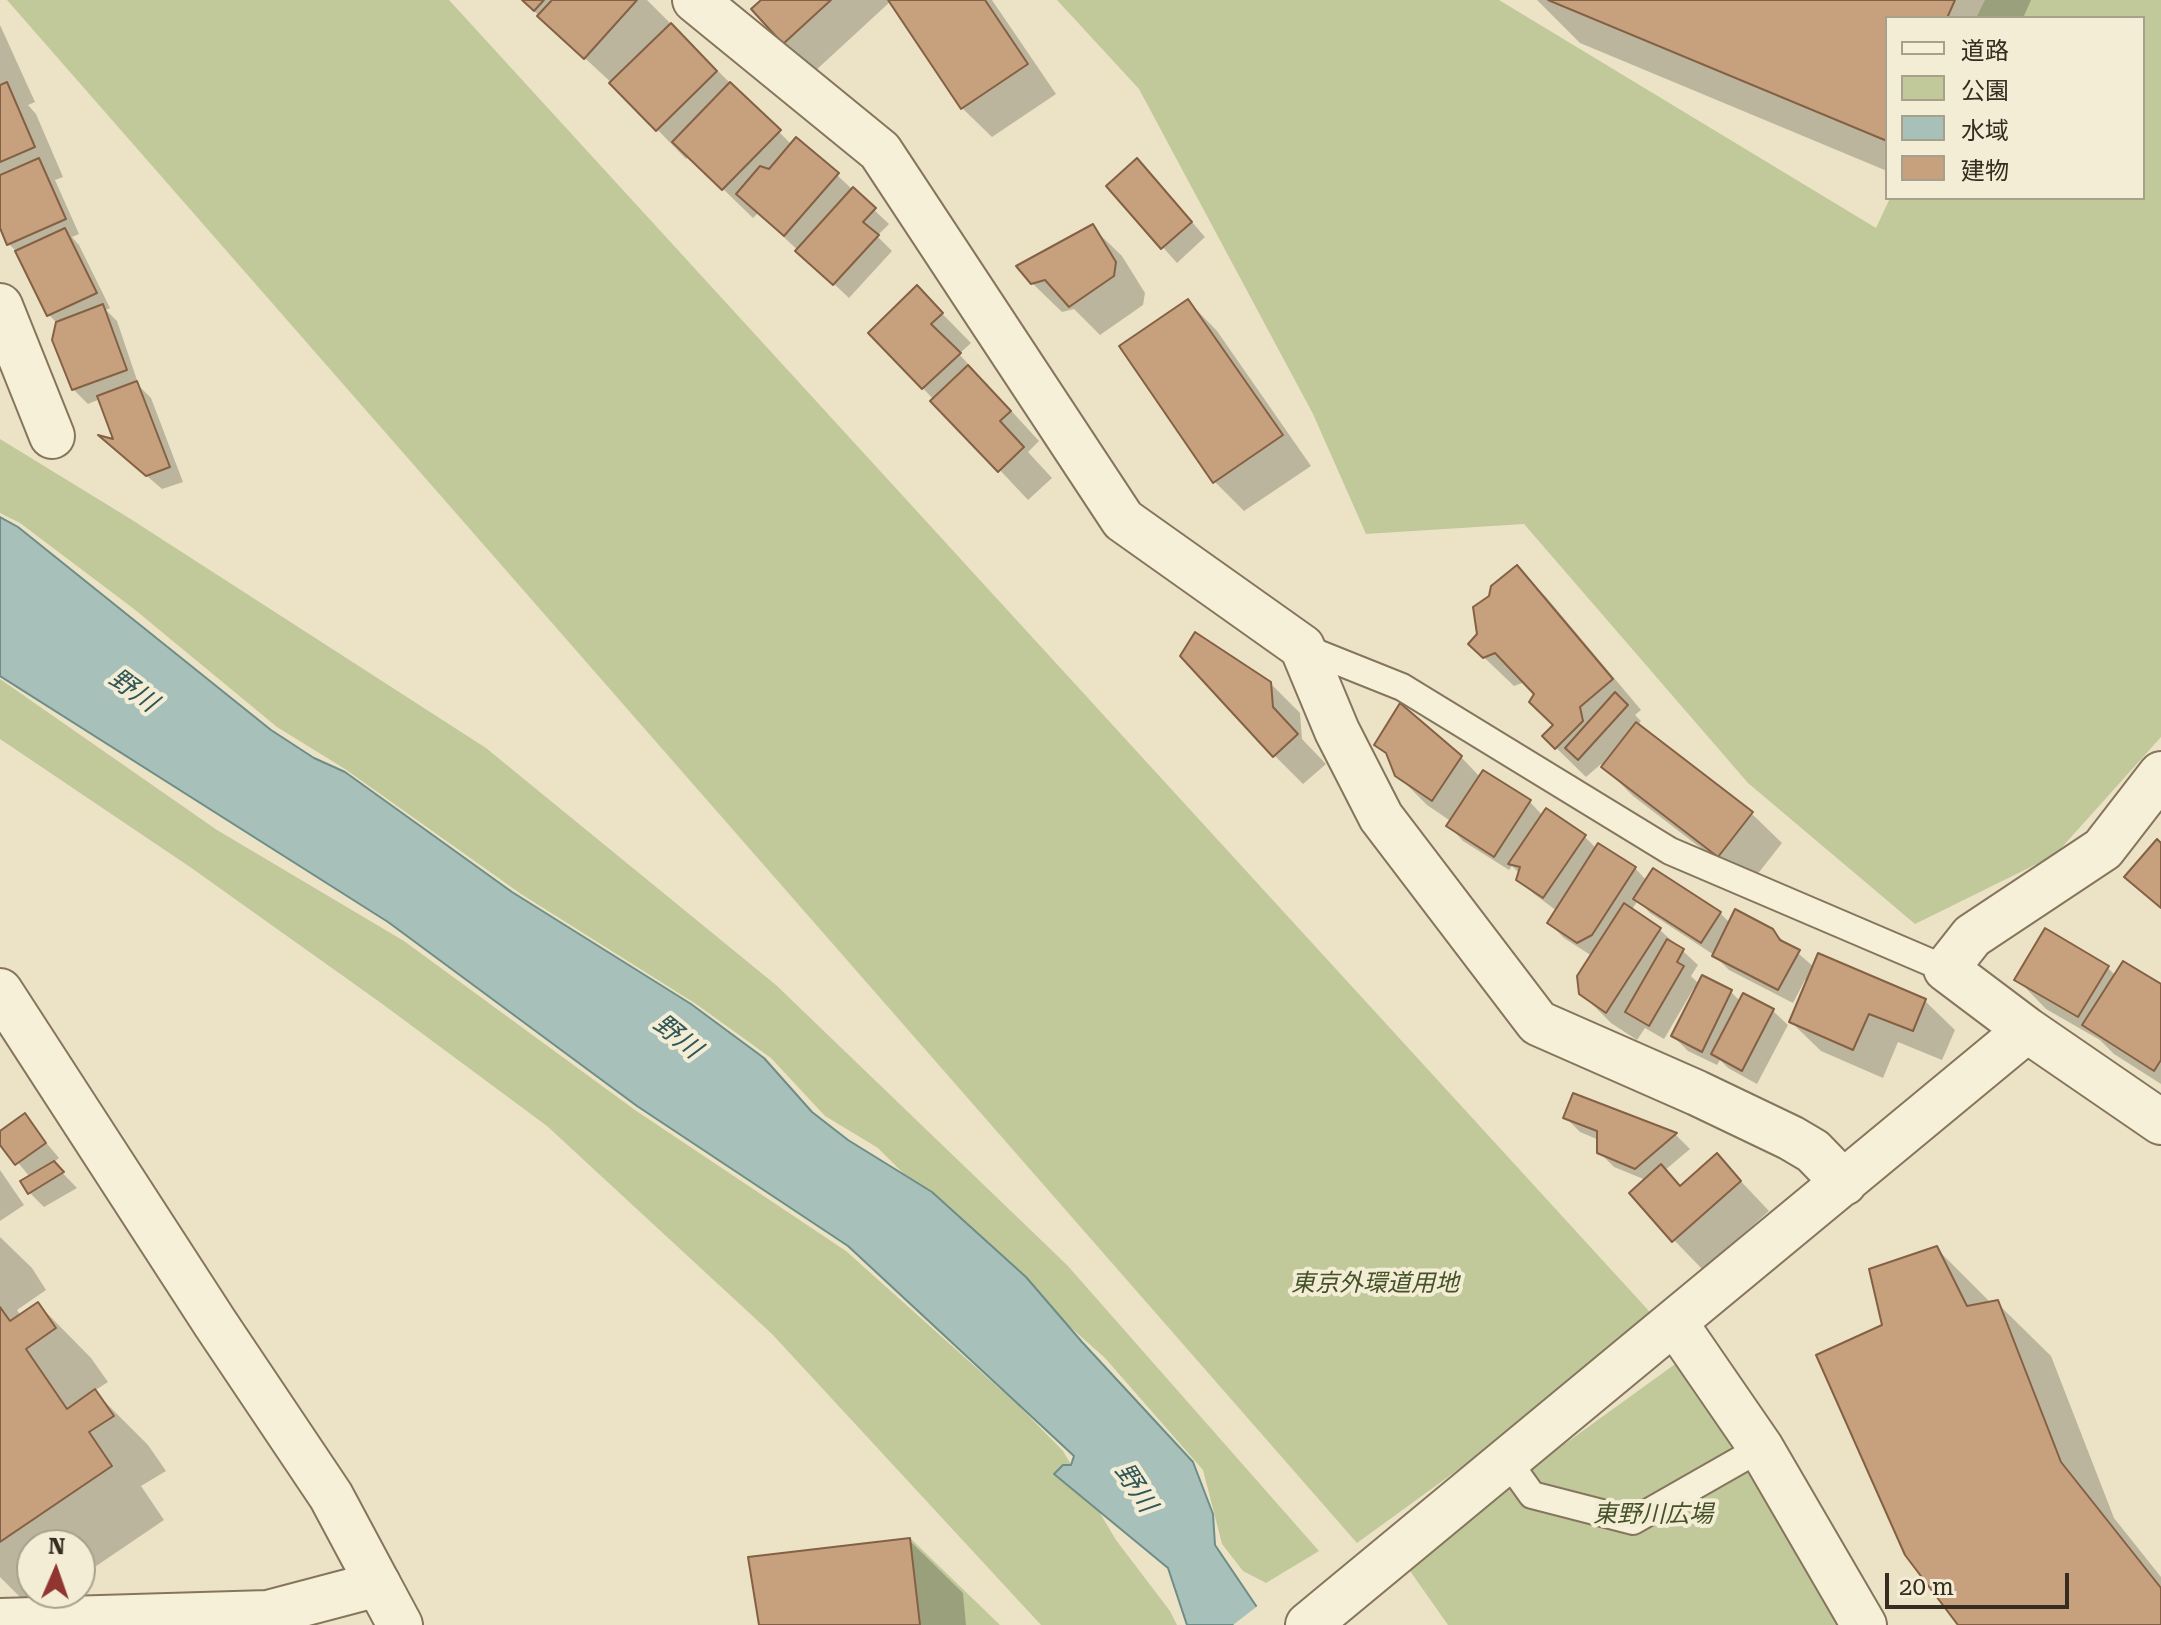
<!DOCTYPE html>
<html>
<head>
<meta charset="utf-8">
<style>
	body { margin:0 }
	#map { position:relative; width:2161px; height:1625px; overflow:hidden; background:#ece3c6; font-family:"Roboto Serif","Noto Sans JP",serif }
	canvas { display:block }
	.legend { position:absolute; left:1885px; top:16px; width:260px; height:184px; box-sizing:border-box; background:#f3edd5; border:2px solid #a8a08d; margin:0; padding:10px 14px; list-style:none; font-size:24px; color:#372c20 }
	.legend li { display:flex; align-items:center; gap:16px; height:40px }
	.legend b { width:40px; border:2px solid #a8a08d }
	.north { position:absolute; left:16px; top:1529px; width:80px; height:80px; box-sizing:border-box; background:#f3edd5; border:2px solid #a8a08d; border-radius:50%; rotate:2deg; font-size:22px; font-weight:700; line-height:32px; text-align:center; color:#372c20 }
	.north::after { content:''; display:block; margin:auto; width:28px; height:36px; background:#913531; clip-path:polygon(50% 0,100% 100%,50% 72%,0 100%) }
	.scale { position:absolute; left:1885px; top:1573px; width:184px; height:36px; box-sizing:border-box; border:4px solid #372c20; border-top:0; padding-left:10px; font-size:24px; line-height:28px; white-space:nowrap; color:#372c20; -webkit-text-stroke:6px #f3edd5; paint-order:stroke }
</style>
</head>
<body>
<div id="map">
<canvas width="2161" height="1625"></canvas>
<ul class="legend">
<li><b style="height:10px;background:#f7f0d9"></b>道路</li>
<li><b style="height:22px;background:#c1c99b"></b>公園</li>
<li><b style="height:22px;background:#a7c0ba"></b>水域</li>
<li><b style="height:22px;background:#c7a17e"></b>建物</li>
</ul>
<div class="north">N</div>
<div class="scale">20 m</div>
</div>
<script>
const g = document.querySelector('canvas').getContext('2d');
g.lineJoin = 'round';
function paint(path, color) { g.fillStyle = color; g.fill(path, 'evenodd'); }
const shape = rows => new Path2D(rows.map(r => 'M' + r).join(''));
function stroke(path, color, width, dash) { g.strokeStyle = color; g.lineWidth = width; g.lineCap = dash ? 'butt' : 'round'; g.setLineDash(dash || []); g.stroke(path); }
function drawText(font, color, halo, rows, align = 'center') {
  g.font = font + ' "Roboto Serif","Noto Sans JP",serif'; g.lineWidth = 8; g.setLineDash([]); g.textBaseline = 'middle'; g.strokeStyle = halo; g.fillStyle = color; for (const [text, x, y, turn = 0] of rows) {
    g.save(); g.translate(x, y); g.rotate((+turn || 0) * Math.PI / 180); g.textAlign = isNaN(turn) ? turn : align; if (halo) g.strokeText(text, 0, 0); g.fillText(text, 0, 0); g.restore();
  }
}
paint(shape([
	[7,0,449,0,1660,1323,1357,1543],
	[1057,0,1499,0,1876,228,1890,198,2143,198,2143,18,1976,18,1985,0,2161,0,2161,737,2055,855,1915,924,1748,783,1524,524,1366,534,1313,414,1139,89],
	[0,439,129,518,486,748,776,985,1067,1265,1319,1551,1266,1583,1243,1571,1222,1544,1203,1470,1105,1358,949,1219,878,1148,825,1116,771,1058,696,1004,521,894,345,769,277,727,134,609,20,523,0,513],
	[0,679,217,830,404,941,635,1110,846,1251,1019,1406,1063,1451,1116,1540,1170,1611,1177,1625,1041,1625,772,1334,547,1126,381,1003,190,867,0,739],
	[1689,1354,1838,1625,1448,1625,1403,1561],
	[910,1538,1000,1625,920,1625]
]), '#c1c99b');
const water = shape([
	[0,517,18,527,271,730,314,758,345,772,512,892,691,1004,764,1058,812,1112,848,1140,932,1192,1026,1277,1082,1342,1193,1462,1213,1514,1215,1545,1269,1625,1187,1625,1168,1568,1054,1474,1063,1465,1071,1465,1074,1456,848,1246,637,1106,388,922,0,676,0,517]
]);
paint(water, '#a7c0ba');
stroke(water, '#6e8d87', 2);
paint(shape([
	[1260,1604,1273,1625,1233,1625]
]), '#ece3c6');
paint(shape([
	[522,0,647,0,792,145,837,175,889,224,877,236,892,251,849,298,758,213,753,218,689,156,686,159,615,86],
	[763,0,992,0,1056,94,992,137,962,108,891,1,814,72,784,43],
	[1537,0,2031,0,2023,18,1887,18,1887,171,1580,43],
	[0,25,35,102,28,105,36,114,63,177,55,180,79,234,72,237,79,245,110,308,106,310,117,321,139,386,151,398,183,482,162,489,104,439,116,442,100,399,88,404,73,389,57,323,49,315,20,255,9,244,0,223],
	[1151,175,1205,237,1177,263,1108,186],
	[1092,227,1122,256,1145,293,1143,305,1100,335,1074,309,1062,312,1032,283],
	[917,288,971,343,959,354,1039,441,1028,452,1052,478,1028,500,871,333],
	[1188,301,1217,331,1311,466,1244,511,1215,482,1122,346],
	[1516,567,1546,597,1641,710,1635,715,1641,721,1637,726,1752,814,1782,843,1749,885,1633,796,1601,764,1586,777,1544,736,1556,725,1536,693,1525,682,1514,686,1470,644,1479,635,1490,597],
	[1270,683,1300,713,1302,739,1326,764,1303,784,1274,755],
	[1376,744,1461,757,1481,778,1530,802,1543,816,1585,837,1597,849,1635,868,1647,881,1653,871,1720,913,1730,923,1772,931,1814,967,1925,1001,1955,1030,1942,1060,1898,1042,1883,1078,1821,1051,1791,1022,1808,982,1805,980,1793,1003,1729,970,1714,955,1650,913,1638,900,1631,911,1660,930,1698,965,1691,976,1699,984,1731,992,1741,1002,1773,1011,1788,1025,1757,1084,1728,1068,1720,1060,1717,1065,1688,1051,1673,1036,1697,989,1694,988,1664,1039,1645,1028,1637,1040,1611,1023,1581,993,1592,956,1564,938,1549,923,1557,911,1534,894,1519,879,1520,874,1512,866,1509,870,1463,841,1449,826,1452,822,1427,805,1397,775,1390,758],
	[2046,931,2108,968,2116,976,2161,987,2161,1084,2114,1054,2100,1040,2046,1009,2017,979],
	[1574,1095,1676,1135,1690,1149,1664,1171,1681,1188,1717,1156,1769,1211,1703,1270,1674,1240,1646,1180,1614,1167,1599,1152,1599,1140,1580,1132,1565,1117],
	[24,1116,59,1158,53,1163,77,1188,44,1207,29,1192,30,1177,0,1141,0,1134],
	[0,1170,24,1205,0,1221],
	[0,1237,32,1268,46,1290,17,1310,21,1316,38,1304,91,1358,108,1382,94,1391,148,1445,166,1471,141,1486,164,1520,80,1577,80,1545,32,1545,32,1593,57,1593,33,1610,0,1577],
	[1936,1248,1990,1302,1997,1303,2051,1356,2114,1518,2161,1577,2161,1625,1961,1625,1885,1326],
	[909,1540,963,1593,966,1625,761,1625]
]), '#0003');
const building = shape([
	[522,0,544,0,534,11,522,0],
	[552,0,637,0,584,59,537,16,552,0],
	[761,0,831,0,783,44,751,9,761,0],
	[888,0,985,0,1028,64,961,109,888,0],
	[1548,0,1955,0,1947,18,1887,18,1887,141,1548,0],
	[671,23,717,71,656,131,609,83,671,23],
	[7,82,35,147,0,162,0,85,7,82],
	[730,82,781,130,722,190,672,142,730,82],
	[796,137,839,173,784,236,736,194,760,166,769,169,796,137],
	[39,158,66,219,7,245,0,228,0,175,39,158],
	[1137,158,1192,222,1161,249,1106,186,1137,158],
	[853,187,876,208,863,222,879,235,833,285,795,251,853,187],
	[1093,224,1116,262,1114,276,1069,307,1045,280,1031,284,1016,266,1093,224],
	[65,228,97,293,47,316,15,251,65,228],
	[917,285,943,313,931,324,961,353,922,389,868,333,917,285],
	[1188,299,1283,435,1213,483,1119,346,1188,299],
	[103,304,127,370,72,390,52,340,56,322,103,304],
	[968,365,1011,411,1000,421,1024,447,998,472,930,401,968,365],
	[137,381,170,467,146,476,98,435,113,439,97,396,137,381],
	[1517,565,1613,679,1580,707,1583,721,1555,749,1542,736,1553,725,1529,702,1534,694,1495,653,1483,658,1468,644,1477,634,1473,607,1489,596,1491,586,1517,565],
	[1195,632,1271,682,1273,707,1298,734,1273,757,1180,656,1195,632],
	[1615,692,1628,705,1578,760,1565,748,1615,692],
	[1400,703,1462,756,1432,801,1395,776,1386,753,1374,745,1400,703],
	[1636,722,1753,812,1718,857,1601,767,1636,722],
	[1483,770,1531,800,1494,857,1446,826,1483,770],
	[1546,808,1586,835,1543,898,1516,880,1520,867,1508,864,1546,808],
	[2157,839,2161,843,2161,908,2124,877,2157,839],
	[1598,843,1636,867,1592,935,1577,943,1547,923,1598,843],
	[1653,868,1721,912,1701,943,1633,899,1653,868],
	[1624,903,1661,928,1606,1013,1579,994,1577,976,1624,903],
	[1735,909,1773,929,1780,940,1800,950,1778,990,1712,956,1735,909],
	[2045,928,2109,966,2078,1017,2014,980,2045,928],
	[1667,939,1684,949,1677,962,1684,966,1649,1026,1625,1012,1667,939],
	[1818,953,1926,999,1913,1031,1869,1014,1853,1050,1789,1022,1818,953],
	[2123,961,2161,984,2161,1060,2154,1071,2082,1025,2123,961],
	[1702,975,1732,990,1702,1052,1671,1036,1702,975],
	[1743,993,1774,1009,1742,1071,1711,1054,1743,993],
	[1573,1093,1677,1133,1635,1169,1597,1153,1597,1131,1563,1118,1573,1093],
	[25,1113,46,1143,15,1165,0,1145,0,1131,25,1113],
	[1717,1153,1741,1181,1672,1242,1629,1193,1661,1164,1680,1186,1717,1153],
	[54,1161,64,1172,28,1194,20,1181,54,1161],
	[1937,1246,1967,1306,1998,1300,2061,1462,2161,1588,2161,1625,1958,1625,1905,1555,1816,1355,1882,1325,1869,1269,1937,1246],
	[38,1302,56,1328,26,1349,67,1409,95,1389,114,1416,89,1432,112,1466,0,1542,0,1307,10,1321,38,1302],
	[910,1538,920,1625,759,1625,748,1557,910,1538]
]);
paint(building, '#c7a17e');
stroke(building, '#846144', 2);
const service = shape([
	[1302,647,1402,687,1670,851,1946,969],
	[1507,1460,1532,1495,1633,1521,1761,1448]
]);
const minor = shape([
	[695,0,880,151,1123,520,1302,647,1337,731,1381,817,1538,1023,1697,1093,1791,1138,1813,1151,1844,1183],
	[0,306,52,436],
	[2161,774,2103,849,1972,936,1946,969,2027,1030,2161,1122],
	[1675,1323,1761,1448,1864,1625],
	[378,1584,400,1625],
	[1308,1625,2027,1030]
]);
const tertiary = shape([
	[0,991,215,1323,331,1496,378,1584,268,1613,0,1621]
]);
stroke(service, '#86755d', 30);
stroke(minor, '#86755d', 48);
stroke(tertiary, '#86755d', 48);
stroke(service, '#f7f0d9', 26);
stroke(minor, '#f7f0d9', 44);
stroke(tertiary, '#f7f0d9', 44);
drawText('italic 24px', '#455228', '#f3edd5', [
	["東京外環道用地",1375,1284],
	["東野川広場",1653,1515]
]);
drawText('italic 26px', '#305656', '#f3edd5', [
	["野川",133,691,36],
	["野川",677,1037,39],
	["野川",1135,1488,57]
]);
</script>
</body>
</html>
